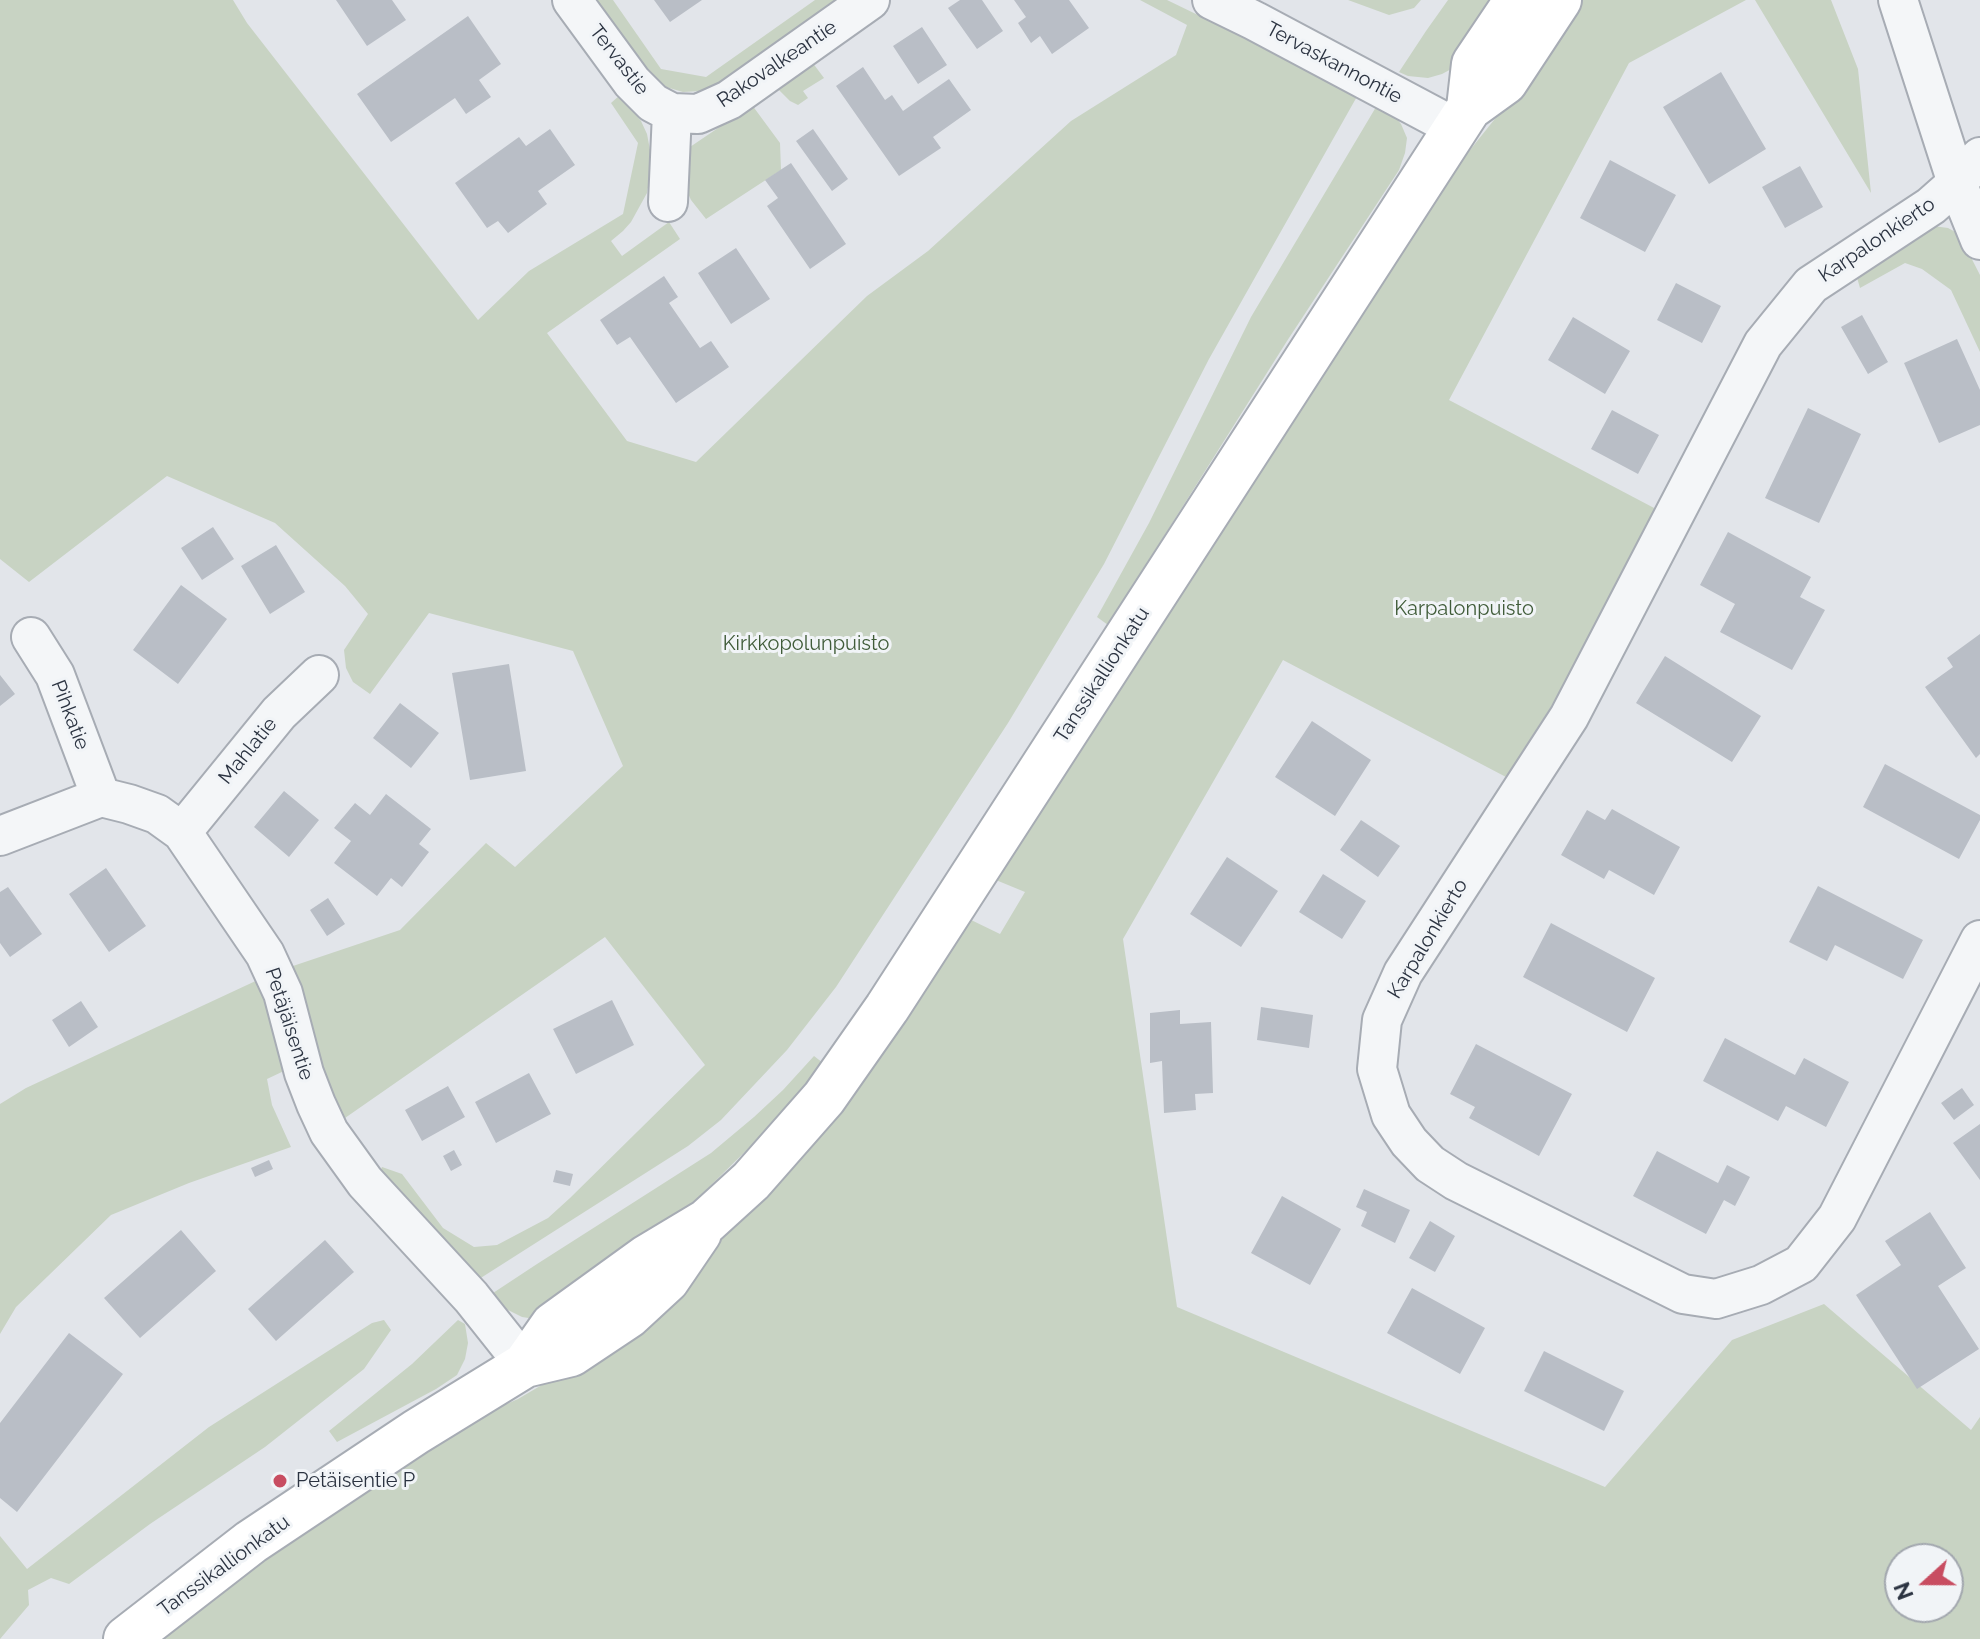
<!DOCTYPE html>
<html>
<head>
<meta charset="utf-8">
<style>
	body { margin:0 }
	#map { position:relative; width:1980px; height:1639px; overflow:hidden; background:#e2e5ea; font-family:Raleway,sans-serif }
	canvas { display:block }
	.north { position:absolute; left:1884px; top:1543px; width:80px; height:80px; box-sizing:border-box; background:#f1f4f7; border:2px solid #a2a7ae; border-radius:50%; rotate:249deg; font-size:22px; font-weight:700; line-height:32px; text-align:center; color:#2b3341 }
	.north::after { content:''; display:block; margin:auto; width:28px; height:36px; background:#c84d61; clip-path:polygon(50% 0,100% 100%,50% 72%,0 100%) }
</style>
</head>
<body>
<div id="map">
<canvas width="1980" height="1639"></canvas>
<div class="north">N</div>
</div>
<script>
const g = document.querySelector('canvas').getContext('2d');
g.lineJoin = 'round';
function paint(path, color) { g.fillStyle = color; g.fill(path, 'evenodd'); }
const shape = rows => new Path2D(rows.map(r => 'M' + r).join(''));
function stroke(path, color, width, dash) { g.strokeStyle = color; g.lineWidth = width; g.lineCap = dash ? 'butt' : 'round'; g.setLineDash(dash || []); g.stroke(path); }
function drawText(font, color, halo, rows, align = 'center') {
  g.font = font + ' Raleway,sans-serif'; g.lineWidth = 6; g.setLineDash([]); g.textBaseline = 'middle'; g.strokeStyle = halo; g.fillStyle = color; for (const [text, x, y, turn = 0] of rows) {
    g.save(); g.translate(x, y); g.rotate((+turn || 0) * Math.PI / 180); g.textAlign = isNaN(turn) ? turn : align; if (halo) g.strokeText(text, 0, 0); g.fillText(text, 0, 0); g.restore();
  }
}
paint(shape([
	[0,0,233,0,247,23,478,320,529,271,623,214,638,143,611,103,620,95,641,121,647,134,651,155,651,171,647,193,631,222,623,231,611,241,622,256,669,222,680,239,547,333,627,441,696,462,867,296,928,251,1071,121,1176,55,1187,25,1140,0,1167,0,1359,93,1209,359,1104,564,1008,723,836,987,787,1050,721,1120,688,1146,476,1281,379,1174,382,1167,402,1174,443,1228,474,1247,497,1245,548,1218,570,1198,705,1065,605,937,345,1118,327,1087,293,966,400,930,486,843,515,867,623,766,573,651,429,613,370,694,353,682,346,668,344,650,368,614,345,586,275,523,167,476,29,582,0,559],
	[594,0,613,0,661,69,706,77,815,0,839,0,721,86,702,91,683,92,666,87,653,79],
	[1348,0,1421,0,1414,8,1389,15],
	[1448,0,1501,0,1455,67,1442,74,1428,78,1408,76,1399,72,1426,31],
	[1573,0,1746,0,1629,63,1449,400,1656,509,1570,677,1506,777,1283,660,1123,939,1177,1307,1605,1487,1732,1340,1824,1304,1971,1430,1980,1417,1980,1639,153,1639,191,1609,463,1423,518,1399,591,1356,693,1270,827,1119,967,918,1000,934,1025,892,991,878,1418,215,1502,110],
	[1900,1559,1948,1559,1948,1607,1900,1607],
	[1755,0,1831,0,1858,69,1871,193],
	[812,62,824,78,803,91,808,98,798,105,790,101,776,87],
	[1379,102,1392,113,1401,124,1407,138,1405,153,1399,170,1287,341,1108,625,1097,617,1149,523,1251,317],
	[752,105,780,143,781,170,706,219,691,200,685,187,685,157,690,147],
	[1933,226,1948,228,1959,234,1980,275,1980,352,1951,290,1922,269,1905,263,1860,288,1856,274],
	[262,978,286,1070,267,1079,272,1105,291,1147,189,1183,111,1215,16,1307,0,1334,0,1104,26,1088],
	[814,1056,823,1063,764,1133,699,1197,638,1249,535,1319,522,1317,506,1309,490,1295,537,1264,711,1153,754,1117,783,1090],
	[384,1320,391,1330,364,1369,265,1447,150,1524,69,1584,51,1578,28,1590,29,1605,0,1639,0,1536,27,1569,209,1427,372,1323],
	[458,1320,465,1324,468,1343,465,1359,457,1375,436,1389,337,1442,329,1431,412,1364]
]), '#c8d3c3');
paint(shape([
	[336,0,392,0,406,20,367,46],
	[654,0,702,0,670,22],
	[960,0,982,0,1003,31,977,49,948,8],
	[1014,0,1069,0,1089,28,1052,54,1040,36,1031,43,1018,23,1026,17],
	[468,16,501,64,479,80,491,97,466,114,455,98,391,142,357,94],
	[922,27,947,65,918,84,893,46],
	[863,67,885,100,892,95,903,111,949,79,971,110,933,137,941,148,899,176,836,86],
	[1721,72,1766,149,1709,184,1663,107],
	[550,129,575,165,538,191,547,204,508,233,498,221,487,228,455,183,519,137,526,146],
	[813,129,848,179,832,191,796,141],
	[1610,160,1676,195,1645,252,1580,218],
	[791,163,846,244,810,269,767,206,778,198,765,180],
	[1800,166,1823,207,1785,228,1762,187],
	[736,248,770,299,731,324,698,273],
	[664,276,678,297,669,303,700,348,711,341,729,367,676,403,630,337,617,345,600,320],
	[1676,283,1721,306,1702,343,1657,320],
	[1862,315,1888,362,1868,374,1841,327],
	[1573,317,1630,351,1605,394,1548,360],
	[1957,339,1980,390,1980,425,1939,443,1904,363],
	[1808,408,1861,434,1819,523,1765,498],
	[1612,410,1659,435,1638,474,1591,449],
	[213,527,234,559,202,580,181,548],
	[1728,532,1811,577,1800,597,1825,610,1792,670,1720,632,1735,604,1700,585],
	[276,545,305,592,270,614,241,566],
	[181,585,227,619,178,684,133,650],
	[1980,634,1980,754,1976,758,1925,687,1953,667,1947,658],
	[1665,656,1761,716,1732,762,1636,703],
	[509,664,526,771,470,780,452,673],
	[0,675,15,694,0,706],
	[400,703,439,733,411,768,373,738],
	[1312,721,1371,760,1335,816,1275,777],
	[1885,764,1980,815,1980,820,1959,859,1863,807],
	[284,791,319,820,289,857,254,827],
	[386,794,431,829,419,844,429,852,402,887,391,878,377,896,334,863,351,841,334,828,355,803,370,815],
	[1612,809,1680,847,1654,895,1609,870,1604,879,1561,855,1587,810,1605,820],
	[1361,820,1400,846,1378,877,1340,850],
	[1227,857,1278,891,1241,947,1190,914],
	[106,868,146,926,109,952,69,894],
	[1323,874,1366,901,1342,939,1299,912],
	[1818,886,1923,940,1903,979,1835,945,1827,961,1789,942],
	[8,887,42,934,10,957,0,943,0,892],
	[328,898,345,924,327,936,310,910],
	[1551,923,1655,978,1627,1032,1523,977],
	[612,1000,634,1045,576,1074,553,1029],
	[81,1001,98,1027,69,1047,52,1020],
	[1261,1007,1313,1015,1309,1048,1257,1040],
	[1180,1010,1180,1024,1211,1022,1213,1093,1195,1094,1196,1110,1164,1113,1162,1061,1150,1063,1150,1013],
	[1725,1038,1795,1075,1804,1058,1849,1082,1826,1127,1786,1106,1778,1121,1703,1081],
	[1476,1044,1572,1094,1539,1156,1469,1118,1475,1107,1450,1094],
	[529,1073,551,1114,496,1143,475,1102],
	[448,1086,465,1117,422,1141,405,1110],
	[1962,1088,1974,1105,1954,1120,1941,1103],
	[1980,1124,1980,1180,1953,1143],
	[454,1150,462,1165,451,1171,443,1156],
	[1657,1151,1718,1183,1727,1165,1750,1177,1735,1206,1724,1200,1706,1234,1633,1196],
	[269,1160,273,1169,255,1177,251,1168],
	[556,1170,573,1174,570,1186,553,1182],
	[1364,1189,1410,1210,1395,1243,1361,1226,1367,1212,1356,1207],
	[1282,1196,1341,1229,1310,1285,1251,1253],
	[1930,1212,1966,1268,1938,1286,1979,1349,1917,1389,1856,1295,1901,1265,1885,1241],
	[1430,1221,1455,1236,1435,1272,1409,1258],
	[181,1230,216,1271,140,1338,104,1298],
	[325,1240,354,1272,276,1341,248,1309],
	[1412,1288,1485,1328,1460,1374,1387,1333],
	[69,1333,123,1374,17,1512,0,1498,0,1423],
	[1544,1351,1624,1391,1604,1431,1524,1391]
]), '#b9bec6');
const street = shape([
	[572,0,632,82,653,103,672,113,698,114,729,100,870,0],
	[1212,0,1255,21,1456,128],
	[1898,0,1957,183,1980,240],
	[1980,157,1957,183,1931,206,1811,285,1763,344,1569,717,1403,973,1382,1020,1377,1069,1391,1115,1409,1142,1430,1164,1456,1181,1683,1294,1716,1299,1761,1285,1801,1264,1837,1218,1980,940],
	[668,202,672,113],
	[31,637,55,675,101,797],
	[182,832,279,713,319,675],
	[0,836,101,797,129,804,157,814,182,832,265,954,283,993,304,1073,316,1104,329,1132,365,1182,471,1297,525,1365]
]);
const secondary = shape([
	[1469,108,1474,64,1517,0],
	[525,1365,553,1325,647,1257,707,1221,751,1181,824,1098,887,1008,1456,128,1469,108,1505,82,1559,0],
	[126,1639,251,1542,416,1432,525,1365,571,1354,628,1316,667,1280,699,1233]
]);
stroke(street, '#a7acb4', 42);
stroke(secondary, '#a7acb4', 48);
stroke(street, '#f4f6f8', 38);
stroke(secondary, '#fff', 44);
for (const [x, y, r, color] of [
	[280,1481,8,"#c84d61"]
]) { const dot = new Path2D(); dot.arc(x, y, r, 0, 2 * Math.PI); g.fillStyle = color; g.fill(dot); stroke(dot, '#f1f4f7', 3); }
drawText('20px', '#2b3341', '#f1f4f7', [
	["Tervastie",619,60,52],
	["Tervaskannontie",1334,63,28],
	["Rakovalkeantie",777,64,-34],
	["Karpalonkierto",1877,240,-34],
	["Tanssikallionkatu",1102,675,-57],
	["Pihkatie",70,715,69],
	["Mahlatie",248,751,-51],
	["Karpalonkierto",1428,939,-59],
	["Petäjäisentie",289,1024,72],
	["Tanssikallionkatu",224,1566,-36]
]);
drawText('20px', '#405c39', '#f1f4f7', [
	["Karpalonpuisto",1464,609],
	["Kirkkopolunpuisto",806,644]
]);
drawText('20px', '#2b3341', '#f1f4f7', [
	["Petäisentie P",296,1481]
], 'left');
</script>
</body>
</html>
